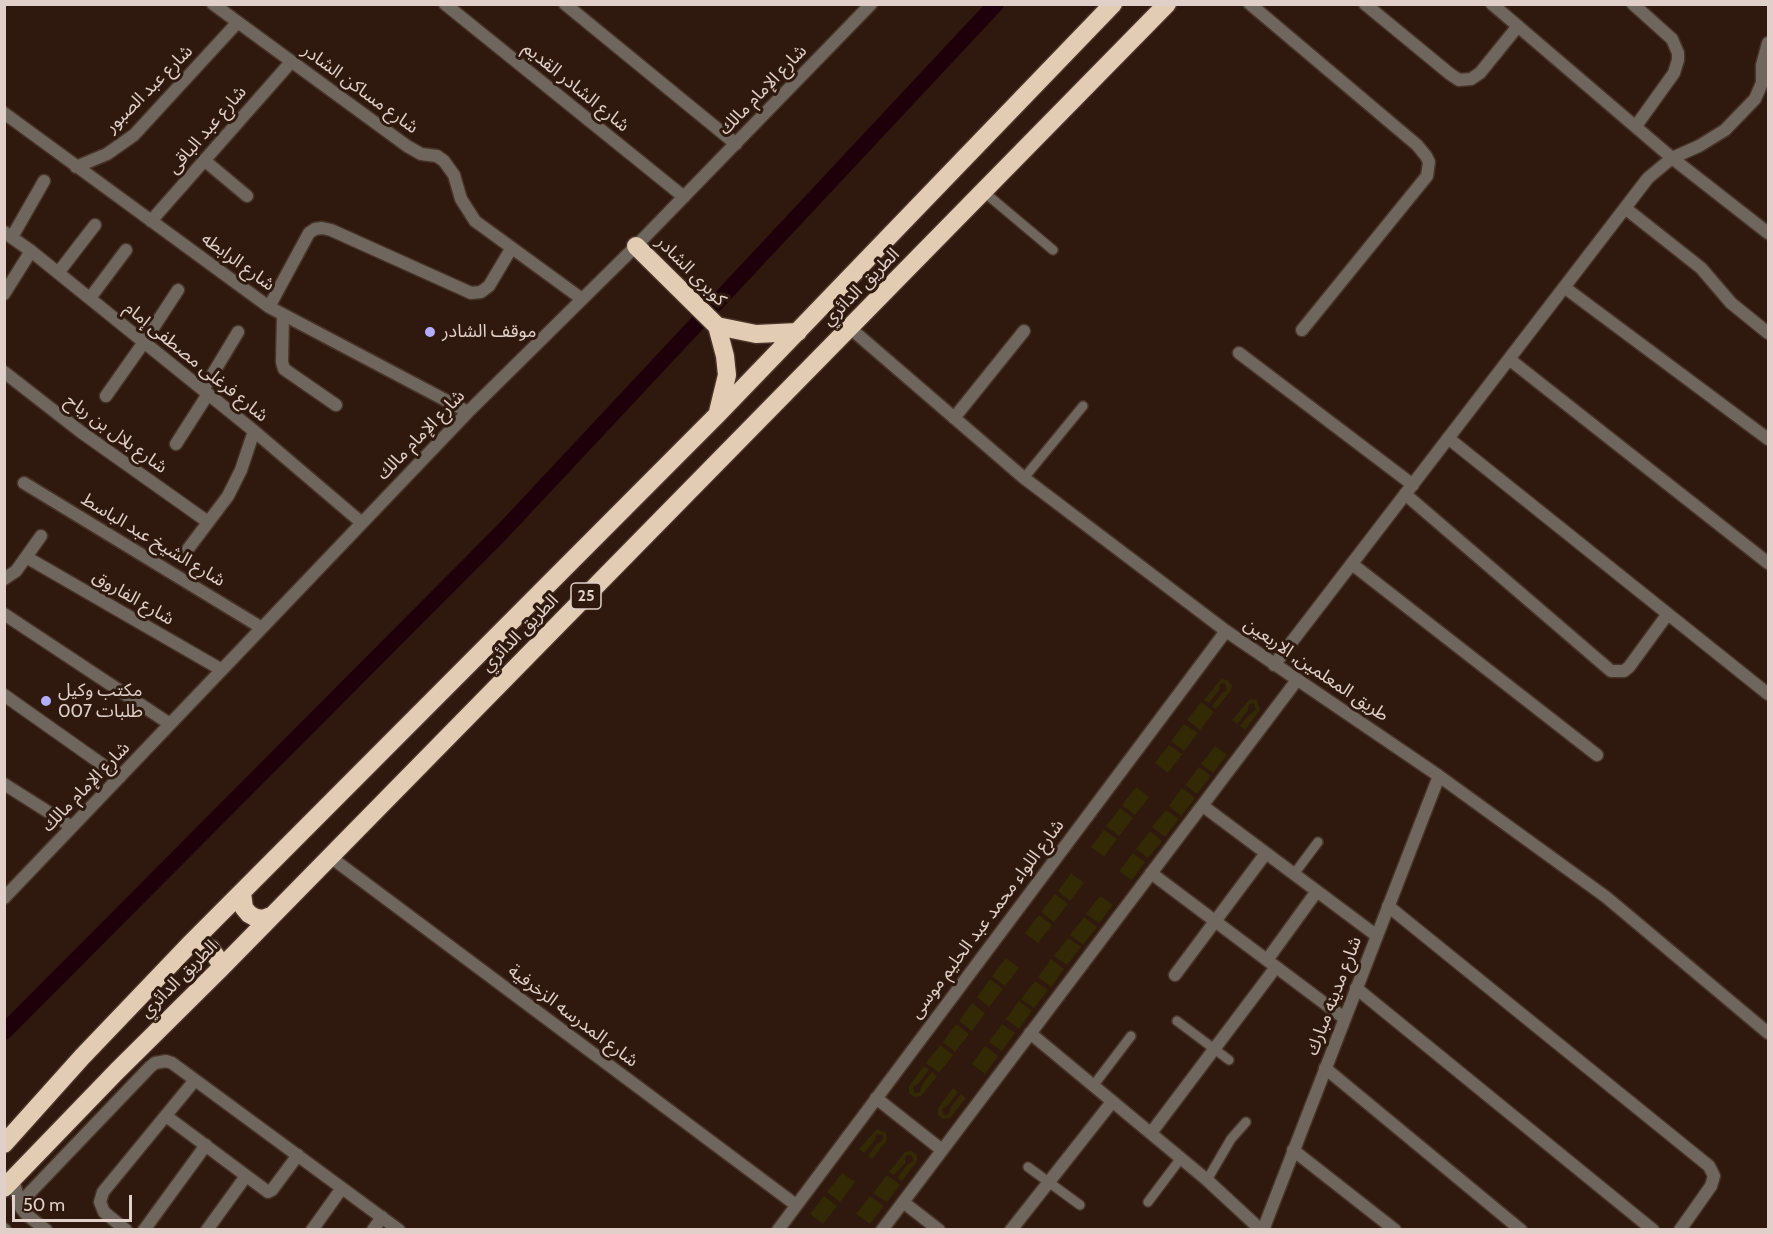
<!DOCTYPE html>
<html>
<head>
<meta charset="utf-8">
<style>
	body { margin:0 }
	#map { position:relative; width:1773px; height:1234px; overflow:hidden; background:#2f190e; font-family:Cabin,sans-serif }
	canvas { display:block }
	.frame { position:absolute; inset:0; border:6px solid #e0d0c9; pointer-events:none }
	.scale { position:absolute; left:12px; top:1195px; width:120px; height:27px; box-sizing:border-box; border:3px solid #e0d0c9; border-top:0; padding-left:8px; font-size:18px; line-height:21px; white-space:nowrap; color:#e0d0c9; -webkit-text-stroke:4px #2f190e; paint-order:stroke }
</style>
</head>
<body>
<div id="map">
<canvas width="1773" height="1234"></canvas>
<div class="frame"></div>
<div class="scale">50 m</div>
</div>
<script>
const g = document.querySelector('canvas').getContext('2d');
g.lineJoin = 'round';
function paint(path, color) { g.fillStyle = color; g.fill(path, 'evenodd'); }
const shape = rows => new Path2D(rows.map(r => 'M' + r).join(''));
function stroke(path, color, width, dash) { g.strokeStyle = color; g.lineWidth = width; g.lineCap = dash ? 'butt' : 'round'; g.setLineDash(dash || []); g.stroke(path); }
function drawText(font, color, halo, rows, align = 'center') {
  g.font = font + ' Cabin,"Noto Sans Arabic",sans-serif'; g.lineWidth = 6; g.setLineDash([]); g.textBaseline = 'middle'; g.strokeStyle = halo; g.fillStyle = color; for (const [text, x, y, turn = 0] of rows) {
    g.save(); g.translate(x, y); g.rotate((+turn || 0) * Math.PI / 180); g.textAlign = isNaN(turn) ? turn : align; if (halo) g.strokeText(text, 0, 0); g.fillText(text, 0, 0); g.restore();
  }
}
paint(shape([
	[1221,679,1228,680,1232,686,1231,690,1216,709,1212,706,1222,693,1227,690,1225,683,1220,684,1219,690,1209,703,1204,700],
	[1250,699,1257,700,1260,710,1245,730,1240,726,1250,714,1256,710,1254,703,1249,704,1248,710,1237,724,1232,720],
	[1201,702,1214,712,1200,730,1187,720],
	[1184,724,1198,733,1184,751,1171,741],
	[1169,745,1182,754,1168,773,1155,763],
	[1215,746,1227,755,1213,773,1201,764],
	[1199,767,1211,776,1197,794,1185,785],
	[1136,787,1149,797,1135,815,1122,805],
	[1182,788,1195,798,1181,816,1169,806],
	[1120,808,1133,818,1119,836,1106,826],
	[1166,810,1179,819,1165,837,1152,827],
	[1104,830,1117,839,1104,857,1091,847],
	[1150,831,1162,841,1148,858,1136,849],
	[1133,853,1145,862,1132,880,1119,871],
	[1071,873,1084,883,1070,901,1058,891],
	[1055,894,1068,904,1054,922,1041,912],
	[1100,896,1113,905,1099,923,1086,914],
	[1039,915,1052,925,1038,943,1025,933],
	[1084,917,1097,927,1083,945,1070,935],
	[1068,938,1081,947,1067,965,1054,956],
	[1006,958,1019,968,1005,986,992,976],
	[1051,959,1064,969,1051,987,1038,977],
	[990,979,1003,989,989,1007,977,997],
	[1035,981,1048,990,1034,1008,1021,999],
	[1019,1001,1032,1011,1019,1029,1006,1019],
	[972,1003,985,1013,972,1031,959,1021],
	[956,1024,969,1034,955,1052,943,1042],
	[1002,1024,1015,1033,1002,1051,989,1042],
	[940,1045,953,1055,939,1073,926,1063],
	[985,1046,998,1056,985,1074,972,1064],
	[924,1066,929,1070,919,1083,913,1087,915,1093,920,1092,922,1085,932,1072,937,1076,921,1096,914,1097,909,1093,909,1086],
	[953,1088,958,1092,948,1105,942,1109,944,1115,949,1114,951,1107,961,1094,966,1098,950,1118,943,1119,938,1115,938,1108],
	[877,1129,886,1133,887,1140,872,1159,868,1156,877,1144,883,1140,883,1135,876,1134,875,1140,864,1153,859,1149],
	[911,1151,917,1155,917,1161,902,1181,897,1178,908,1164,914,1161,911,1155,906,1156,905,1163,894,1175,889,1172,905,1152],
	[842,1173,855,1182,840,1202,827,1192],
	[887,1175,900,1185,887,1202,873,1193],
	[824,1196,837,1206,823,1224,810,1214],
	[870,1196,884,1206,870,1224,856,1214]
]), '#332904');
stroke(shape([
	[4,1032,502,532,996,4]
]), '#1e000a', 16);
const lane = shape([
	[984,192,1053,250],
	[1024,478,1083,406],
	[1294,874,1318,842],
	[1177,1021,1229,1060],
	[1093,1086,1131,1036],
	[1028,1167,1080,1205],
	[1207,1180,1231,1139,1246,1122],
	[1148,1202,1181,1158]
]);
const street = shape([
	[213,4,407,146,421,154,437,156,444,161,454,175,461,199,475,221,582,299],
	[445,4,684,197],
	[565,4,736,144],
	[1250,4,1417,145,1426,156,1429,162,1427,176,1302,330],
	[1365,4,1450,74,1459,80,1471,79,1480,73,1518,26],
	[1492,4,1672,158,1768,233],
	[1633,4,1672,39,1678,53,1678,60,1674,73,1636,126],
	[4,113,269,307,468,412],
	[204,160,247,196],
	[76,167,107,154,134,135,237,23],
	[1625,208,1701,268,1731,303,1768,333],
	[151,221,291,62],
	[4,232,31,251,254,431,362,523],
	[12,237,44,181],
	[58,273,95,225],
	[1564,287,1768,439],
	[4,294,31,251],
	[90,298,126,250],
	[269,307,309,233,315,229,322,228,331,230,471,293,481,292,489,286,511,249],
	[283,315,282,362,284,369,336,405],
	[850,328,1024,478,1226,631,1439,776,1606,897,1768,1033],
	[1239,353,1413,485],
	[1509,359,1768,563],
	[4,372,81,432,208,522],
	[203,390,238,332],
	[106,396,144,342,178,290],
	[954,418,1024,331],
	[1448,438,1768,694],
	[176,444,208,394],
	[24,483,262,628],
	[1405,494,1611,671,1624,671,1629,667,1667,615],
	[188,549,228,496,241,470,254,431],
	[26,557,222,670],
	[1352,564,1597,755],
	[4,579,16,571,41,536],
	[4,614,170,724],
	[1274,665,1648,178,1672,158,1699,146,1725,130,1755,99,1762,83,1762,65,1768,43],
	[4,695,120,777],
	[4,784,72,827],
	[1203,806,1377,936],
	[329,856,796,1205],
	[1151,873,1344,1018],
	[4,898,468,412,636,246,871,4],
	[1388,906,1709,1166,1714,1176,1711,1186,1680,1230],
	[1267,960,1317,891],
	[1175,975,1266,853],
	[1356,988,1653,1230],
	[1030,1033,1207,1180,1261,1230],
	[1325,1068,1521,1230],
	[876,1098,942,1150],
	[166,1116,268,1192,272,1190,298,1155],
	[1151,1133,1276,967],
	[1293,1150,1395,1230],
	[13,1179,21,1208,27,1215,46,1230],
	[903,1202,939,1230],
	[19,1204,150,1067,155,1063,166,1061,172,1063,399,1230],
	[4,1229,5,1230],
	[126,1230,104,1212,100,1202,103,1192,195,1080],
	[144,1230,206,1145],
	[207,1230,246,1176],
	[312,1230,342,1188],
	[373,1230,382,1217],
	[778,1230,1226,631],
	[882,1230,1297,680],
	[1011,1230,1112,1102],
	[1263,1230,1439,776]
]);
const highway = shape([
	[636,246,717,326,725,356,727,375,718,412],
	[717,326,756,334,798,332],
	[242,893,244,908,249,914,256,918,263,919,271,916],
	[190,944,197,943,211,949,219,961,221,968],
	[4,1144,82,1057,190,944,718,414,1113,4],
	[4,1188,117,1071,221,968,1167,4]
]);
stroke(lane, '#483328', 12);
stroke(street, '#483328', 15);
stroke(highway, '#483328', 21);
stroke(lane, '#6f675d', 9);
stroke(street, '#6f675d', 12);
stroke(highway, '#e2ccb4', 18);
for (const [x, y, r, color] of [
	[430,332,6,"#b2adf9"],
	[46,701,6,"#b2adf9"]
]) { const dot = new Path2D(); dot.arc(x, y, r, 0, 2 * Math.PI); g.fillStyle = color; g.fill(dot); stroke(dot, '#2f190e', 2); }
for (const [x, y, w] of [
	[586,596,30]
]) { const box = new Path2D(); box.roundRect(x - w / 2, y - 13, w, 26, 4.5); g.fillStyle = '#2f190e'; g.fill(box); stroke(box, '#e0d0c9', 1.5); }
drawText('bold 16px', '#e0d0c9', null, [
	["25",586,596]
]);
drawText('18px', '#e0d0c9', '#2f190e', [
	["شارع الشادر القديم",576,87,39],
	["شارع عبد الصبور",149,89,-45],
	["شارع مساكن الشادر",360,89,36],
	["شارع الإمام مالك",763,90,-46],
	["شارع عبد الباقى",207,130,-49],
	["شارع الرابطه",238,262,36],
	["كوبرى الشادر",691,271,45],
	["الطريق الدائري",861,287,-45],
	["شارع فرغلى مصطفى إمام",196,362,39],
	["شارع بلال بن رباح",116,434,36],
	["شارع الإمام مالك",421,435,-46],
	["شارع الشيخ عبد الباسط",153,540,31],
	["شارع الفاروق",133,598,30],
	["الطريق الدائري",520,633,-45],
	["طريق المعلمين, الاربعين",1316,670,34],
	["شارع الإمام مالك",86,787,-46],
	["شارع اللواء محمد عبد الحليم موسى",987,919,-53],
	["الطريق الدائري",179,979,-45],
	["شارع مدينه مبارك",1334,996,-69],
	["شارع المدرسه الزخرفية",573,1016,37]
]);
drawText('18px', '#e0d0c9', '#2f190e', [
	["موقف الشادر",442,332],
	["مكتب وكيل",58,691],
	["طلبات 007",58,712]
], 'left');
</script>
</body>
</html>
